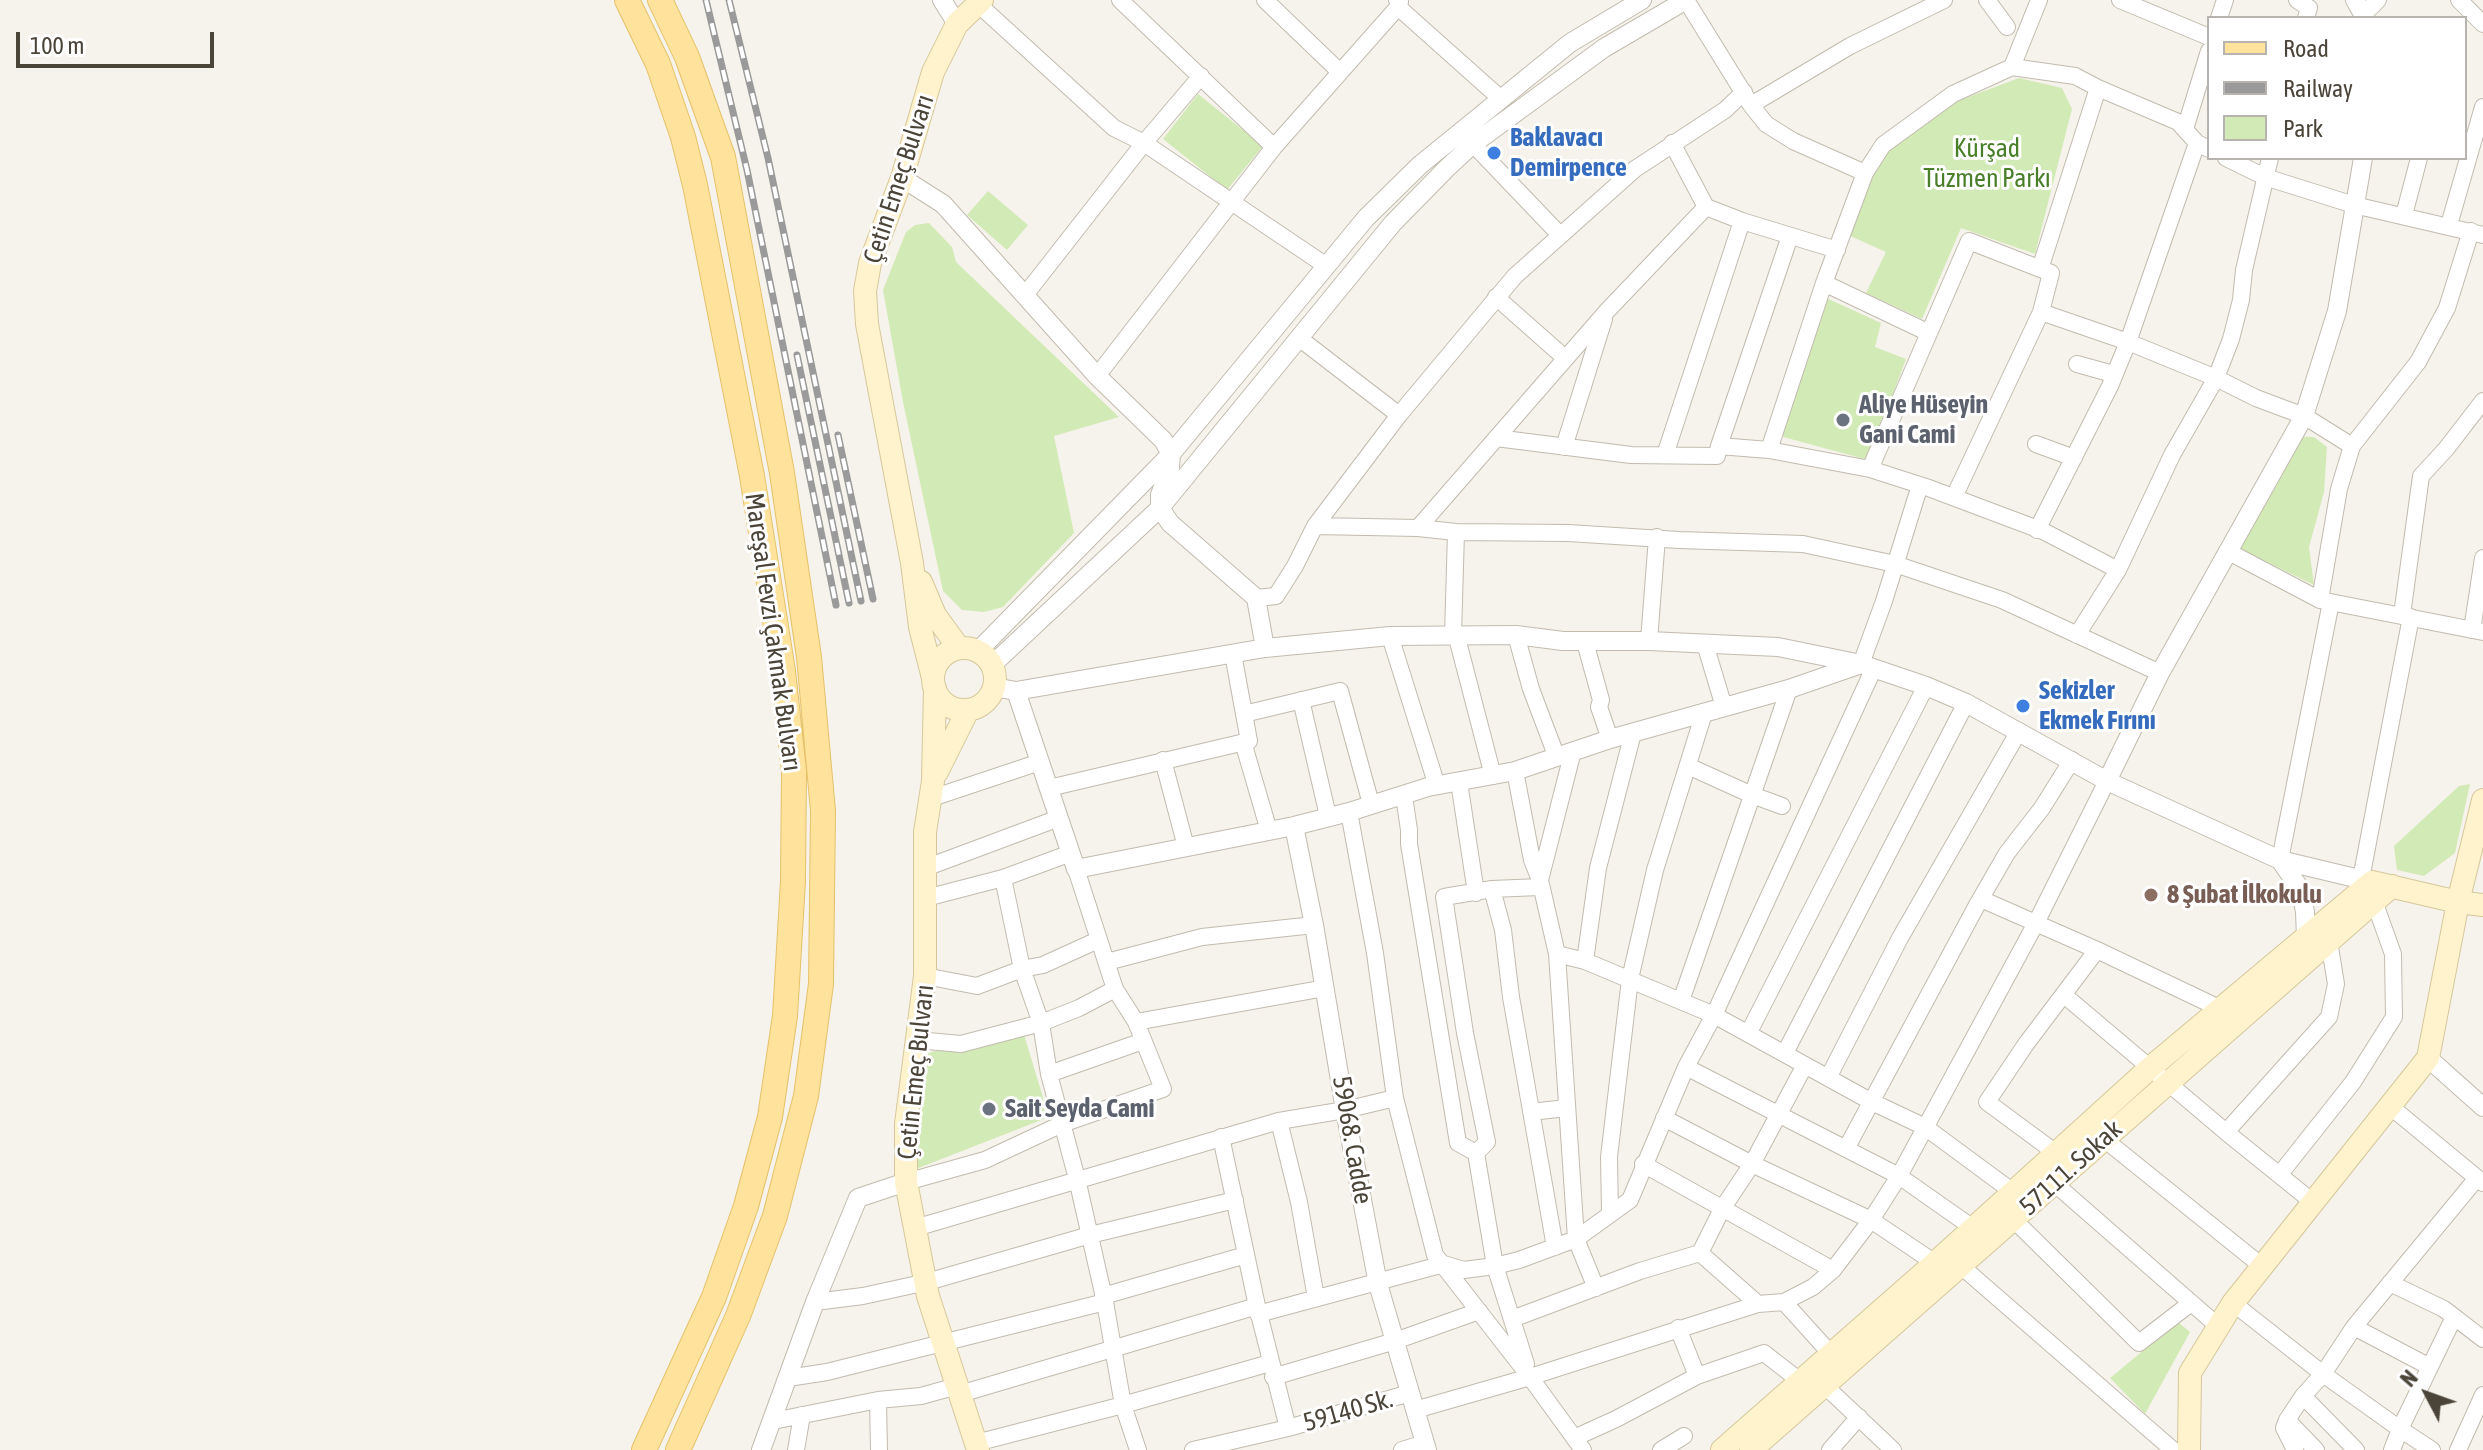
<!DOCTYPE html>
<html>
<head>
<meta charset="utf-8">
<style>
	body { margin:0 }
	#map { position:relative; width:2483px; height:1450px; overflow:hidden; background:#f6f3ec; font-family:"Asap Condensed",sans-serif }
	canvas { display:block }
	.legend { position:absolute; left:2207px; top:16px; width:260px; height:144px; box-sizing:border-box; background:#fff; border:2px solid #b7b4b0; margin:0; padding:10px 14px; list-style:none; font-size:24px; color:#4b4439 }
	.legend li { display:flex; align-items:center; gap:16px; height:40px }
	.legend b { width:40px; border:2px solid #b7b4b0 }
	.north { position:absolute; left:2387px; top:1354px; width:80px; height:80px; -webkit-text-stroke:6px #fff; paint-order:stroke; rotate:311deg; font-size:22px; font-weight:700; line-height:32px; text-align:center; color:#4b4439 }
	.north::after { content:''; display:block; margin:auto; width:28px; height:36px; background:#4b4439; clip-path:polygon(50% 0,100% 100%,50% 72%,0 100%) }
	.scale { position:absolute; left:16px; top:32px; width:198px; height:36px; box-sizing:border-box; border:4px solid #4b4439; border-top:0; padding-left:10px; font-size:24px; line-height:28px; white-space:nowrap; color:#4b4439; -webkit-text-stroke:6px #fff; paint-order:stroke }
</style>
</head>
<body>
<div id="map">
<canvas width="2483" height="1450"></canvas>
<ul class="legend">
<li><b style="height:10px;background:#ffe39c"></b>Road</li>
<li><b style="height:10px;background:#9a9a9a"></b>Railway</li>
<li><b style="height:22px;background:#d2eab5"></b>Park</li>
</ul>
<div class="north">N</div>
<div class="scale">100 m</div>
</div>
<script>
const g = document.querySelector('canvas').getContext('2d');
g.lineJoin = 'round';
function paint(path, color) { g.fillStyle = color; g.fill(path, 'evenodd'); }
const shape = rows => new Path2D(rows.map(r => 'M' + r).join(''));
function stroke(path, color, width, dash) { g.strokeStyle = color; g.lineWidth = width; g.lineCap = dash ? 'butt' : 'round'; g.setLineDash(dash || []); g.stroke(path); }
function drawText(font, color, halo, rows, align = 'center') {
  g.font = font + ' "Asap Condensed",sans-serif'; g.lineWidth = 6; g.setLineDash([]); g.textBaseline = 'middle'; g.strokeStyle = halo; g.fillStyle = color; for (const [text, x, y, turn = 0] of rows) {
    g.save(); g.translate(x, y); g.rotate((+turn || 0) * Math.PI / 180); g.textAlign = isNaN(turn) ? turn : align; if (halo) g.strokeText(text, 0, 0); g.fillText(text, 0, 0); g.restore();
  }
}
paint(shape([
	[2019,78,2062,88,2072,109,2035,254,1961,228,1922,319,1866,293,1886,252,1846,234,1866,180,1887,151,1947,105],
	[1198,94,1263,146,1227,190,1163,139],
	[988,191,1028,225,1007,250,967,215],
	[929,223,952,247,956,262,1119,417,1054,436,1074,533,1003,607,984,612,962,610,943,591,903,402,883,290,906,232,915,225],
	[1822,296,1881,323,1875,347,1906,359,1868,460,1776,435],
	[2295,436,2314,437,2327,447,2324,492,2309,547,2314,585,2238,548],
	[2470,784,2455,853,2424,876,2397,870,2394,846,2459,786],
	[1022,1028,1049,1117,916,1169,928,1053],
	[2178,1322,2190,1332,2145,1414,2110,1378]
]), '#d2eab5');
const minor = shape([
	[1120,0,1274,147],
	[1265,0,1340,72],
	[1686,0,1751,105,1766,124,1793,141,1865,173],
	[1987,0,2007,27],
	[2120,0,2209,37],
	[2297,0,2309,8,2306,18],
	[2459,0,2483,24],
	[977,3,1114,128,1144,143,1325,265],
	[1398,7,1500,98],
	[2364,14,2378,0],
	[2219,18,2225,0],
	[2012,67,2039,0],
	[1751,105,1850,46,1944,0],
	[2185,129,2209,51],
	[1672,143,1706,207,1742,221,1837,250],
	[1473,144,1560,235],
	[2226,158,2265,177,2354,205,2483,235],
	[2404,215,2419,158],
	[2449,225,2483,107],
	[2040,269,2098,88],
	[1824,283,1929,333],
	[1025,295,1144,143,1201,76],
	[1496,297,1565,358],
	[2041,312,2128,342,2216,378,2256,398,2304,416,2352,446],
	[1299,338,1399,415],
	[2077,364,2113,374],
	[1097,376,1274,147,1398,7,1400,2,1397,0],
	[1496,438,1631,455,1717,456,1719,446,1769,450,1870,469,1926,487,2043,531,2118,570],
	[2036,444,2074,458],
	[1719,446,1790,236],
	[1564,447,1604,319],
	[1769,450,1824,283,1865,173,1883,145,1953,94,2012,67,2075,76,2098,88,2178,122,2197,143,2209,149],
	[1665,455,1742,221],
	[1870,469,1969,241,2051,273,2041,312,1954,497],
	[1315,526,1418,528,1456,532,1568,533,1679,540,1803,544,1895,564,2002,600,2160,673],
	[1418,528,1607,311,1706,207],
	[2037,530,2110,386,2128,342,2197,143],
	[2227,551,2320,600,2483,632],
	[1256,598,1276,596,1295,566,1315,526,1399,415,1515,276,1635,169,1725,110,1744,92],
	[2320,600,2339,489,2352,446,2418,362,2447,308,2471,231],
	[2402,615,2421,476,2446,449,2483,401],
	[2472,630,2483,558],
	[1456,634,1493,776],
	[1453,635,1456,532],
	[1516,635,1531,689,1556,755],
	[2077,635,2118,570,2172,455,2216,378,2231,339,2241,300,2244,270,2270,158],
	[1390,636,1437,786],
	[1649,641,1657,537],
	[1585,642,1601,700,1599,707,1610,739],
	[1705,644,1724,707],
	[1861,664,1884,601,1920,485],
	[1301,700,1328,816],
	[1244,714,1340,691,1371,804],
	[1243,742,1269,831],
	[1163,760,1186,847],
	[1688,766,1752,795,1782,806],
	[1515,771,1532,860,1540,880,1557,954,1585,961,1714,1015,1872,1102,1925,1127,2013,1192],
	[1459,782,1476,893],
	[1049,788,1249,741,1233,654],
	[1404,796,1409,830,1409,844,1458,1143,1476,1153],
	[929,799,1040,762],
	[1349,812,1375,953,1395,1098,1435,1255,1530,1377,1583,1450],
	[2280,860,2331,602],
	[925,868,1059,818],
	[1003,878,1022,969,1041,1023,1049,1074,1077,1179,1105,1302,1123,1405,1138,1450],
	[2361,879,2411,617],
	[1540,880,1573,751],
	[1492,889,1503,930,1511,997,1555,1247],
	[926,898,1003,878,1071,853],
	[1981,899,2097,950,2221,1009],
	[1557,954,1576,1239,1596,1288],
	[1585,961,1598,868,1633,733],
	[1107,962,1202,937,1314,925],
	[925,976,977,986,1022,969,1043,965,1098,940],
	[2064,995,2226,1132,2314,1203],
	[1681,1001,1789,689],
	[1136,1022,1325,988],
	[1748,1034,1926,686],
	[917,1040,961,1044,1041,1023,1079,1008,1115,989],
	[1785,1053,1966,703],
	[1686,1067,1899,1176,1973,1228],
	[1049,1074,1143,1041],
	[1828,1078,1900,938,2019,731],
	[2391,1107,2483,1183],
	[1531,1112,1566,1108],
	[1664,1118,1752,1164,1871,1220,1935,1263],
	[1279,1121,1299,1202,1316,1298],
	[2226,1132,2329,1017,2336,984,2329,941],
	[1221,1137,1257,1306,1288,1428],
	[2104,1139,2263,1267],
	[1846,1149,1977,905,2007,853,2042,808,2072,760],
	[1476,1153,1487,1142,1465,1033,1444,897,1492,889,1540,887],
	[1476,1153,1495,1266,1526,1364],
	[2056,1153,1987,1102,2026,1044,2097,950],
	[1643,1164,1833,1270],
	[2280,1174,2353,1082,2394,1017,2393,954,2374,901],
	[906,1182,985,1160,1062,1124,1163,1089,1136,1022,1115,989,1076,869],
	[2054,1183,2219,1327],
	[1610,1212,1609,1157,1630,979,1655,870,1704,713],
	[2013,1219,2139,1343,2191,1303],
	[915,1228,1279,1121,1345,1110,1395,1098],
	[1700,1253,1758,1304],
	[1961,1266,2173,1450],
	[2390,1283,2444,1309,2483,1339],
	[1103,1296,1246,1255],
	[815,1302,863,1296,927,1282,1090,1235,1235,1200],
	[1784,1302,1831,1354],
	[2233,1303,2323,1374,2400,1429,2392,1450],
	[1258,1314,1444,1264,1464,1270,1495,1266,1519,1260,1576,1239,1630,1200,1686,1067,1714,1015,1874,668],
	[1512,1319,1640,1271,1700,1253,1722,1209,1752,1164,1805,1065],
	[2354,1327,2430,1367],
	[1678,1328,1697,1376],
	[1273,1377,1395,1341,1479,1311],
	[788,1378,827,1372,1105,1302],
	[1824,1385,1893,1450],
	[960,1394,1257,1306],
	[2303,1396,2356,1450],
	[878,1400,879,1450],
	[1415,1410,1530,1377,1758,1304,1784,1302,1813,1287,1833,1270,1871,1220,1899,1176,2036,923,2107,781],
	[773,1421,878,1400,921,1396,957,1386],
	[2288,1421,2316,1450],
	[1574,1438,1616,1419,1697,1376,1764,1353,1800,1381],
	[976,1443,1123,1405,1270,1363],
	[796,1450,802,1415],
	[1193,1450,1288,1428,1410,1393],
	[1402,1450,1425,1443],
	[1661,1450,1684,1436],
	[1830,1450,1859,1417],
	[2295,1450,2284,1428,2287,1420,2303,1396,2323,1374,2354,1327,2477,1178],
	[2432,1450,2400,1429,2454,1317],
	[2458,1450,2483,1395]
]);
const tertiary = shape([
	[942,0,957,24],
	[2355,0,2365,18],
	[902,178,943,204,1097,376,1163,440,1171,454,1170,468,1160,495,1160,508,1170,523,1256,598,1265,648],
	[978,651,1171,454,1366,218,1420,165,1570,43,1642,0],
	[992,665,1160,508,1393,223,1447,168,1473,144,1604,48,1686,0],
	[994,687,1016,691,1265,648,1390,636,1516,635,1563,641,1649,641,1778,647,1861,664,1926,686,1966,703,2107,781,2280,860,2372,882],
	[1016,691,1076,869,1294,826,1349,812,1428,787,1515,771,1610,739,1789,689,1861,664],
	[2107,781,2160,673,2304,416,2337,311,2363,158],
	[1294,826,1314,925,1345,1110,1378,1284,1427,1450],
	[2280,860,2301,890,2305,912,2306,937],
	[2428,1058,2483,1107],
	[761,1450,815,1302,858,1198,906,1182]
]);
const secondary = shape([
	[921,582,935,615,959,648],
	'933 679a31 31 0 1 1 62 0a31 31 0 1 1-62 0Z',
	[933,678,920,627,912,563,867,324,865,291,870,263,902,178,933,72,957,24,982,0],
	[935,688,933,781,925,832,925,976,906,1124,906,1182,928,1296,978,1450],
	[937,772,968,710],
	[1722,1450,1935,1263,2150,1068,2372,882,2458,902,2483,905],
	[1751,1450,2392,886],
	[2189,1450,2190,1373,2233,1303,2428,1058,2458,902,2483,800]
]);
const primary = shape([
	[627,0,658,64,683,137,695,185,752,476,783,671,794,771,793,881,785,1016,770,1117,746,1206,714,1297,644,1450],
	[660,0,687,57,723,157,782,473,809,657,823,811,821,984,806,1096,775,1216,738,1316,678,1450]
]);
stroke(minor, '#c2bbae', 18);
stroke(tertiary, '#c2bbae', 20);
stroke(secondary, '#d6c79b', 24);
stroke(primary, '#e6c16a', 26);
stroke(minor, '#fff', 16);
stroke(tertiary, '#fff', 18);
stroke(secondary, '#fff3cd', 22);
stroke(primary, '#ffe39c', 24);
const rail = shape([
	[706,0,747,170,836,605],
	[729,0,768,158,861,601],
	[797,355,849,603],
	[838,435,873,599]
]);
stroke(rail, '#9a9a9a', 7);
stroke(rail, '#fff', 4, [12]);
for (const [x, y, r, color] of [
	[1494,153,8,"#3f7fe0"],
	[1843,420,8,"#6b7280"],
	[2023,706,8,"#3f7fe0"],
	[2151,895,8,"#8d6e63"],
	[989,1109,8,"#6b7280"]
]) { const dot = new Path2D(); dot.arc(x, y, r, 0, 2 * Math.PI); g.fillStyle = color; g.fill(dot); stroke(dot, '#fff', 3); }
drawText('bold 26px', '#366cbe', '#fff', [
	["Baklavacı",1510,138],
	["Demirpence",1510,168],
	["Sekizler",2039,691],
	["Ekmek Fırını",2039,721]
], 'left');
drawText('26px', '#4a7f2a', '#fff', [
	["Kürşad",1987,149],
	["Tüzmen Parkı",1987,179]
]);
drawText('26px', '#4b4439', '#fff', [
	["Çetin Emeç Bulvarı",899,179,-72],
	["Mareşal Fevzi Çakmak Bulvarı",773,632,82],
	["Çetin Emeç Bulvarı",916,1072,-84],
	["59068. Cadde",1352,1140,80],
	["57111. Sokak",2071,1168,-42],
	["59140 Sk.",1348,1411,-16]
]);
drawText('bold 26px', '#5b616d', '#fff', [
	["Aliye Hüseyin",1859,405],
	["Gani Cami",1859,435],
	["Sait Seyda Cami",1005,1109]
], 'left');
drawText('bold 26px', '#785e54', '#fff', [
	["8 Şubat İlkokulu",2167,895]
], 'left');
</script>
</body>
</html>
